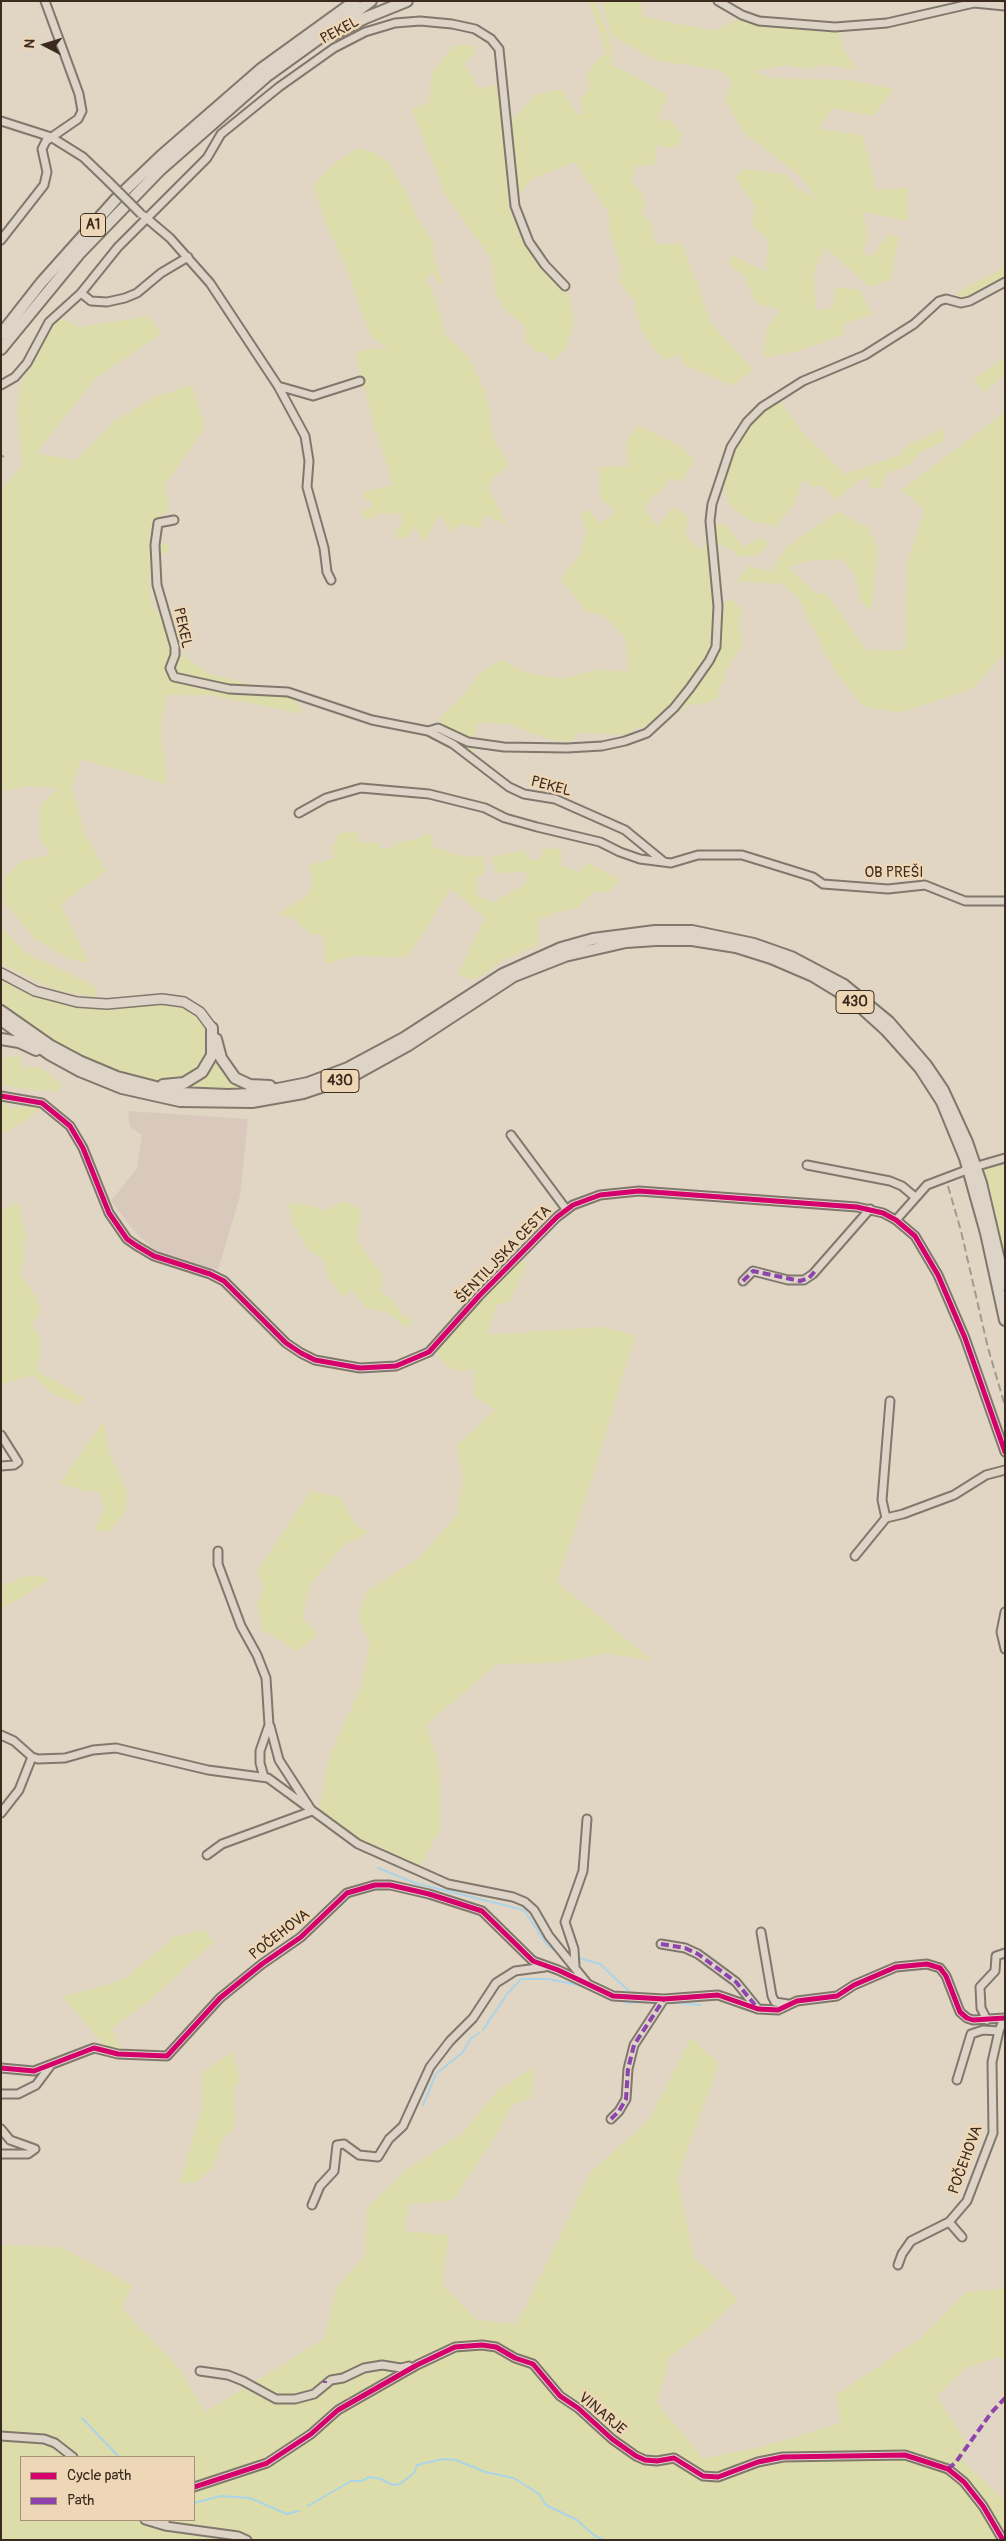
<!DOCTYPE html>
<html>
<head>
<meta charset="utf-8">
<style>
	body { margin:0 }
	#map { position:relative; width:1006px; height:2541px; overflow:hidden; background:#e1d5c3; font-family:Pangolin,sans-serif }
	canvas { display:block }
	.frame { position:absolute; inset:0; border:2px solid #3b2a1e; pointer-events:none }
	.legend { position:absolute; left:20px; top:2456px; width:175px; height:65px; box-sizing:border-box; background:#eed7b6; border:1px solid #a69279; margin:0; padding:6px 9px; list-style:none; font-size:15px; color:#3b2a1e }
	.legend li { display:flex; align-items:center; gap:10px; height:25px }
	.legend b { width:25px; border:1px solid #a69279 }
	.north { position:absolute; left:20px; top:20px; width:50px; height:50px; -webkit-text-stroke:4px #eed7b6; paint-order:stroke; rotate:275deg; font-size:14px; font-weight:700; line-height:20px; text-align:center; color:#3b2a1e }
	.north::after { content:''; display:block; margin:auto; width:18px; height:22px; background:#3b2a1e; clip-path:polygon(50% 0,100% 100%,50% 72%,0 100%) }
</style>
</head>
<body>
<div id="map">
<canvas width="1006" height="2541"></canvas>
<div class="frame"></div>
<ul class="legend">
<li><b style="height:6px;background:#d6006c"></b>Cycle path</li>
<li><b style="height:6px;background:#8e44ad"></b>Path</li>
</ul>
<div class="north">N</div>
</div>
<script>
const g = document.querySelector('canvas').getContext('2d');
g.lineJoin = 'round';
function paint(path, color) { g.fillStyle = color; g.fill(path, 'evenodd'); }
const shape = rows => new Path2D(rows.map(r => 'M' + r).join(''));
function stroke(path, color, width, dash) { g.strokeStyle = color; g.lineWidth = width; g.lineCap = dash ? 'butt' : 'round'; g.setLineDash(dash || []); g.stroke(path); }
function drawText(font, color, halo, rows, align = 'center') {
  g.font = font + ' Pangolin,sans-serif'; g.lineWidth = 5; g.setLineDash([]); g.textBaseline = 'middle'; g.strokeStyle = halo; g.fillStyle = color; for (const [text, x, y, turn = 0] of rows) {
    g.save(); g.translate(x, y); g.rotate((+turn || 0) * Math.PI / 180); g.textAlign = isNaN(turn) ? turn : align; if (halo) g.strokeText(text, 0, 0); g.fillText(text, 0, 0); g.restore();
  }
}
paint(shape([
	[128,1111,248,1119,240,1196,218,1270,157,1252,136,1233,111,1201,137,1168,142,1135,130,1127]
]), '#d9c9bd');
paint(shape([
	[589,1,595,1,611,43,612,67,626,71,667,95,658,120,672,121,681,134,679,144,670,148,656,145,655,165,635,166,631,180,643,195,645,205,641,215,651,222,655,244,682,244,712,324,753,370,732,386,683,364,679,353,668,360,657,353,641,330,634,300,619,282,622,267,609,230,610,215,575,162,532,179,521,192,507,198,519,234,535,260,552,273,568,294,572,310,574,321,566,348,552,362,546,353,539,353,525,341,525,325,508,313,495,293,492,260,445,194,425,144,412,110,429,102,432,73,454,45,472,45,475,51,465,64,479,90,499,83,508,124,537,94,562,89,576,113,584,114,580,100,590,88,586,77,595,62,607,53],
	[602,1,640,1,644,17,715,31,739,19,759,23,839,29,842,48,858,70,825,65,805,69,788,65,753,71,771,78,849,80,894,89,874,116,832,108,819,129,862,135,871,165,875,190,908,188,908,221,863,212,868,235,863,252,871,257,888,234,899,237,890,280,870,287,825,247,814,273,816,310,833,308,835,287,860,290,872,315,843,324,845,334,798,351,763,358,767,328,781,309,757,304,743,274,728,264,731,255,766,272,768,240,752,225,755,206,735,177,745,169,787,175,797,188,816,198,801,177,744,133,726,100,733,81,719,70,655,60,611,35],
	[358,148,373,152,390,164,406,192,417,217,434,244,434,259,443,282,440,284,433,273,425,279,432,290,439,308,445,335,468,356,487,395,493,438,509,465,495,476,488,487,508,526,485,514,480,528,460,524,453,532,439,515,424,543,415,526,406,539,397,538,396,530,403,522,401,514,378,513,373,518,363,519,362,511,371,508,372,501,366,500,363,492,394,485,376,432,356,353,368,349,388,348,370,335,344,262,324,219,313,185,336,162],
	[1005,267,1005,279,978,294,959,301,956,294,964,288],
	[149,316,161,334,95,379,36,453,76,460,115,421,155,397,192,385,205,427,166,484,169,511,154,520,148,544,168,544,169,551,153,559,148,582,153,609,159,612,171,648,210,674,292,695,303,714,210,695,166,695,161,729,167,784,81,759,72,787,85,834,106,871,61,904,89,963,69,959,35,939,3,900,4,879,21,861,50,855,39,836,41,804,58,788,30,786,1,791,1,490,22,466,17,411,20,386,46,330,61,318,79,327],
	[1005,357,1005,374,985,392,973,381],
	[780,401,805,435,845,474,900,455,906,446,945,428,944,441,919,453,909,465,885,474,881,490,870,486,870,476,858,481,835,501,824,486,810,487,808,481,802,482,794,504,776,526,751,521,729,505,723,484,733,452,746,425],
	[1005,412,1005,653,972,689,900,713,863,706,834,670,797,596,782,584,737,581,748,566,773,572,784,549,838,512,869,528,878,549,871,612,861,601,853,572,842,559,808,561,788,567,817,594,826,593,866,650,905,650,908,561,925,510,902,490],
	[637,425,677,444,694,459,682,482,669,478,661,492,654,494,645,510,657,526,673,507,688,516,686,536,700,550,704,548,710,526,725,524,743,547,762,537,770,544,756,556,736,556,732,549,714,543,711,564,707,570,717,591,717,601,722,605,731,599,742,610,739,624,743,644,726,669,723,684,719,688,719,698,704,704,685,705,683,711,663,710,651,728,634,727,631,736,577,732,573,741,550,740,508,724,477,723,474,752,445,738,439,718,462,697,478,675,502,659,524,672,563,679,595,670,629,671,625,637,603,615,586,611,560,579,582,552,586,535,582,516,588,509,601,523,617,512,600,499,599,467,628,466,627,442],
	[358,832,356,842,381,843,380,848,392,848,394,843,421,838,424,834,433,835,432,846,461,856,484,857,485,872,476,879,478,896,492,903,526,883,527,872,495,873,492,857,524,850,529,859,540,860,543,848,561,849,561,866,579,872,588,863,619,879,609,892,594,892,576,909,561,911,538,920,538,945,503,960,475,980,458,975,485,918,451,888,408,957,354,956,326,964,323,935,310,934,292,917,276,915,306,897,314,884,311,877,311,864,334,859,332,847,340,833],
	[1,927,25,952,97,987,96,998,53,989,1,964],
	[1,978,43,997,70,1005,94,1008,169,1003,181,1005,199,1015,206,1025,210,1035,208,1057,192,1078,165,1083,125,1074,78,1054,1,1007],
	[20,1055,22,1068,39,1067,62,1084,58,1092,24,1089,1,1084,1,1058],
	[214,1055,221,1062,254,1090,214,1091,176,1088],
	[1,1101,13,1108,28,1106,40,1109,24,1122,1,1134],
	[1005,1165,1005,1255,985,1169],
	[344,1201,360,1209,358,1243,383,1276,381,1292,395,1302,400,1313,414,1321,405,1327,388,1313,367,1308,352,1290,343,1296,328,1277,325,1261,308,1250,292,1222,289,1204,307,1204,325,1211],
	[18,1202,26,1235,22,1247,25,1256,21,1274,36,1297,40,1311,32,1325,41,1338,38,1371,84,1398,80,1405,53,1394,32,1375,1,1385,1,1211],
	[527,1262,510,1301,497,1305,486,1335,600,1327,635,1335,593,1476,557,1582,653,1661,604,1653,581,1659,546,1663,497,1664,426,1725,439,1764,440,1829,422,1863,413,1869,359,1846,318,1816,331,1752,362,1686,370,1644,359,1616,367,1591,419,1558,456,1516,463,1480,457,1445,495,1410,475,1397,474,1368,458,1372,444,1364,436,1351,515,1264],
	[104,1420,109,1452,127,1491,126,1510,110,1532,94,1530,105,1508,99,1492,84,1491,60,1483],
	[311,1490,341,1498,354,1522,368,1533,343,1546,310,1584,303,1619,318,1635,297,1651,263,1630,257,1603,264,1587,257,1571],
	[26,1576,42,1576,50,1580,1,1609,1,1586],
	[205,1930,214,1942,151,1999,112,2028,122,2052,115,2058,63,1997,125,1979,174,1937],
	[691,2038,719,2064,677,2178,694,2258,738,2299,705,2331,669,2358,657,2403,703,2458,758,2448,841,2423,836,2395,922,2337,966,2292,1005,2288,1005,2366,1001,2356,964,2369,937,2396,965,2440,963,2461,1005,2501,1005,2540,1,2540,1,2245,61,2247,132,2285,122,2309,180,2369,205,2412,324,2339,336,2288,365,2256,367,2208,408,2168,461,2135,499,2089,535,2067,531,2098,512,2105,499,2130,453,2200,408,2204,406,2231,449,2235,442,2284,477,2320,517,2324,591,2172,649,2120],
	[21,2457,194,2457,194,2520,21,2520],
	[232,2052,240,2079,233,2093,235,2115,233,2130,223,2138,213,2167,198,2182,180,2183,202,2107,203,2072]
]), '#dcddab');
stroke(shape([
	[378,1868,415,1883,524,1910,547,1945,560,1955],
	[567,1952,572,1956],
	[579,1958,600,1964,632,1994],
	[619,2000,629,2003,640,2002],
	[640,2002,653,2002],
	[668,2002,701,2005],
	[483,2030,507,1994,521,1979,548,1979,579,1985,602,1995],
	[423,2105,436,2074,463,2052,471,2038,479,2033],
	[82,2418,119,2457],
	[194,2503,221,2496,250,2498,287,2514,299,2511],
	[308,2506,351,2481,361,2481,370,2477,381,2479,393,2485,400,2484,414,2473,417,2465,443,2459,456,2460,485,2472,514,2478,539,2494,546,2505,577,2520,595,2536,604,2540]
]), '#acd4e7', 2);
const minor = shape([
	[718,1,742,15,759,21,835,27,887,23,974,3,1005,6],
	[1,121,51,137,83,157,108,181],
	[144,216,170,238,210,283,278,386,305,436,309,461,307,487,324,548,327,572,331,580],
	[1,240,44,185,47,172,42,149,46,141,78,119,82,111,79,94,45,1],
	[81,293,91,301,107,302,125,298,137,293,161,273,188,257],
	[1,385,15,377,27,363,49,322,81,293,118,247,207,158,221,134,279,87,334,48,365,32,395,23,420,21,452,24,475,29,491,39,499,49,515,206,529,242,545,265,565,286],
	[278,386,313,396,360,381],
	[174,520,158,523,155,545,157,585,175,647,175,655,170,668,174,677,229,689,288,692,372,720,428,731,453,744,509,787,524,794,555,799,625,830,664,862],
	[428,731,438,728,468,742,504,747,567,748,602,746,625,741,647,733,674,708,690,688,709,661,716,647,718,606,710,521,712,504,731,447,747,422,762,407,803,381,865,355,914,324,939,301,946,299,961,303,970,301,1005,282],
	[299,813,326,798,361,788,429,794,485,808,505,818,537,827,600,842,620,852,640,859,671,863,698,855,742,855,813,877,823,884,888,889,925,885,965,901,1005,901],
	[1,1096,42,1103,70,1126,83,1148,109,1213,127,1239,137,1246,154,1256,210,1274,224,1281,286,1343,301,1353,315,1360,360,1368,396,1366,429,1352,479,1296,557,1217,573,1205,600,1195,639,1191,857,1207,883,1213,896,1220,915,1236,938,1275,965,1338,1005,1452],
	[511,1135,566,1209],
	[807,1165,890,1181,902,1186,915,1197],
	[981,1165,1005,1158],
	[896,1220,927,1185,964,1171],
	[743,1281,753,1271,788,1280,804,1280,813,1274,870,1209],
	[1,1435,18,1462,14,1465,1,1466],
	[886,1518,882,1500,890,1401],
	[218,1551,218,1564,241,1626,257,1655,266,1678,269,1725,260,1751,260,1763,264,1777],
	[855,1556,886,1518,903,1514,954,1495,986,1475,1005,1470],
	[1005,1612,1001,1632,1005,1649],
	[1,1735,14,1741,32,1757,38,1759,65,1758,93,1750,116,1748,208,1770,268,1778,358,1844,448,1884,513,1897,525,1902,534,1910,549,1936,587,1983],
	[1,1813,19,1790,32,1757],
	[207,1855,222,1844,312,1811,279,1760,270,1726],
	[761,1932,772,1996,775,2002,788,2004],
	[661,1944,685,1948,698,1954,736,1982,758,2009],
	[575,1966,574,1949,565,1922,583,1871,587,1819],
	[987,2020,981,2008,980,1987,995,1971,996,1956,1005,1953],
	[1,2068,34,2071,94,2048,118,2054,167,2056,220,1998,262,1964,301,1937,347,1893,375,1885,390,1885,429,1894,482,1911,533,1961,558,1970,613,1996,664,1999,718,1995,758,2009,778,2010,797,2001,837,1996,854,1985,896,1967,927,1964,940,1968,946,1976,960,2012,967,2018,973,2020,1005,2018],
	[957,2080,971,2034,983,2030,999,2031],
	[1,2094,18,2094,36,2085,51,2065],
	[611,2119,619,2111,626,2099,628,2069,634,2045,664,1999],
	[1,2129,10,2140,35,2149,28,2154,1,2154],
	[312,2205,320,2186,334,2171,337,2145,344,2144,359,2155,378,2157,389,2139,403,2126,430,2067,450,2041,473,2018,496,1983,515,1971,545,1967],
	[949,2222,962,2237],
	[898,2265,902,2254,911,2241,949,2222,967,2201,993,2133,992,2062,999,2031,1004,2018],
	[200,2371,228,2375,243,2381,276,2399,295,2399,314,2394,331,2380,343,2378,364,2368,382,2365,401,2368,409,2366],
	[1,2436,44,2439,55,2443,73,2457],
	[194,2487,267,2463,311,2434,338,2410,417,2365,455,2347,482,2345,496,2347,515,2358,533,2364,560,2396,578,2408,612,2439,636,2456,645,2460,657,2461,674,2458,703,2476,718,2477,758,2462,783,2457,905,2455,948,2469,964,2482,983,2506,1003,2540],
	[145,2520,165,2526,165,2520],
	[165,2526,238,2536,247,2540]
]);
const major = shape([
	[1,973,35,991,77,1002,107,1004,162,999,184,1002,200,1012,212,1028]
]);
const highway = shape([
	[334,34,365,18,407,1],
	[1,334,41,283,116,199,161,156,261,69,355,1],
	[1,349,79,254,160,170,267,76,371,1],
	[1,1011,51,1046,79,1061,117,1077,179,1093,228,1095,252,1094,308,1083,348,1068,404,1038,503,974,561,948,593,939,655,931,692,931,754,944,791,957,844,985,889,1022,926,1065,943,1090,967,1142,981,1183,1005,1285],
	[1,1020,49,1054,80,1071,122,1088,180,1101,252,1102,303,1093,351,1077,407,1046,514,976,565,956,626,942,656,940,692,940,736,947,771,958,813,976,854,1001,886,1030,920,1068,942,1102,965,1158,986,1233,1005,1320],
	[1,1039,19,1042,36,1050],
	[216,1039,221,1058,235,1078,250,1085,270,1086],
	[163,1085,184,1083,202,1072,212,1055,212,1028]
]);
stroke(minor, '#81786d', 11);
stroke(major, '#81786d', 12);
stroke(highway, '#81786d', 14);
stroke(minor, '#ddd4c7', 7);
stroke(major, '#ddd4c7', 9);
stroke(highway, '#ddd4c7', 10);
stroke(shape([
	[1,455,4,457],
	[948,1186,961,1231,988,1348,1005,1406]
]), '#a29a91', 2, [8, 4]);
const minorBridge = shape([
	[108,181,141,214]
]);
stroke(minorBridge, '#81786d', 11, []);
stroke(minorBridge, '#ddd4c7', 7);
stroke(shape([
	[743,1281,753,1271,800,1281,809,1278,817,1269],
	[661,1944,685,1948,698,1954,736,1982,755,2005],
	[611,2119,619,2111,626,2099,628,2069,634,2045,664,1999],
	[325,2381,325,2383],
	[948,2469,956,2462,991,2413,1005,2398]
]), '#8e44ad', 4, [8, 4]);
stroke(shape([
	[1,1096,42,1103,70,1126,83,1148,109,1213,127,1239,137,1246,154,1256,210,1274,224,1281,286,1343,301,1353,315,1360,360,1368,396,1366,429,1352,479,1296,557,1217,573,1205,600,1195,639,1191,857,1207,883,1213,896,1220,915,1236,938,1275,965,1338,1005,1452],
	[1,2068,34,2071,94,2048,118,2054,167,2056,220,1998,262,1964,301,1937,347,1893,375,1885,390,1885,429,1894,482,1911,533,1961,558,1970,613,1996,664,1999,718,1995,758,2009,778,2010,797,2001,837,1996,854,1985,896,1967,927,1964,940,1968,946,1976,960,2012,967,2018,973,2020,1005,2018],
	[194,2487,267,2463,311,2434,338,2410,417,2365,455,2347,482,2345,496,2347,515,2358,533,2364,560,2396,578,2408,612,2439,636,2456,645,2460,657,2461,674,2458,703,2476,718,2477,758,2462,783,2457,905,2455,948,2469,964,2482,983,2506,1003,2540]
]), '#d6006c', 5);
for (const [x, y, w] of [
	[93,225,25],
	[855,1002,38],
	[340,1081,38]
]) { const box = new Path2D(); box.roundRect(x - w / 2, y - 11.5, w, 23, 4); g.fillStyle = '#eed7b6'; g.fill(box); stroke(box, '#3b2a1e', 1); }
drawText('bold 14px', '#3b2a1e', null, [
	["A1",93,225],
	["430",855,1002],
	["430",340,1081]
]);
drawText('15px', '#3b2a1e', '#eed7b6', [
	["PEKEL",340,31,-28],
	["PEKEL",182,628,78],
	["PEKEL",551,787,15],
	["OB PREŠI",894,873],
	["ŠENTILJSKA CESTA",504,1255,-46],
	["POČEHOVA",280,1935,-38],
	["POČEHOVA",966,2160,-70],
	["VINARJE",602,2414,40]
]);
</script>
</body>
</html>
